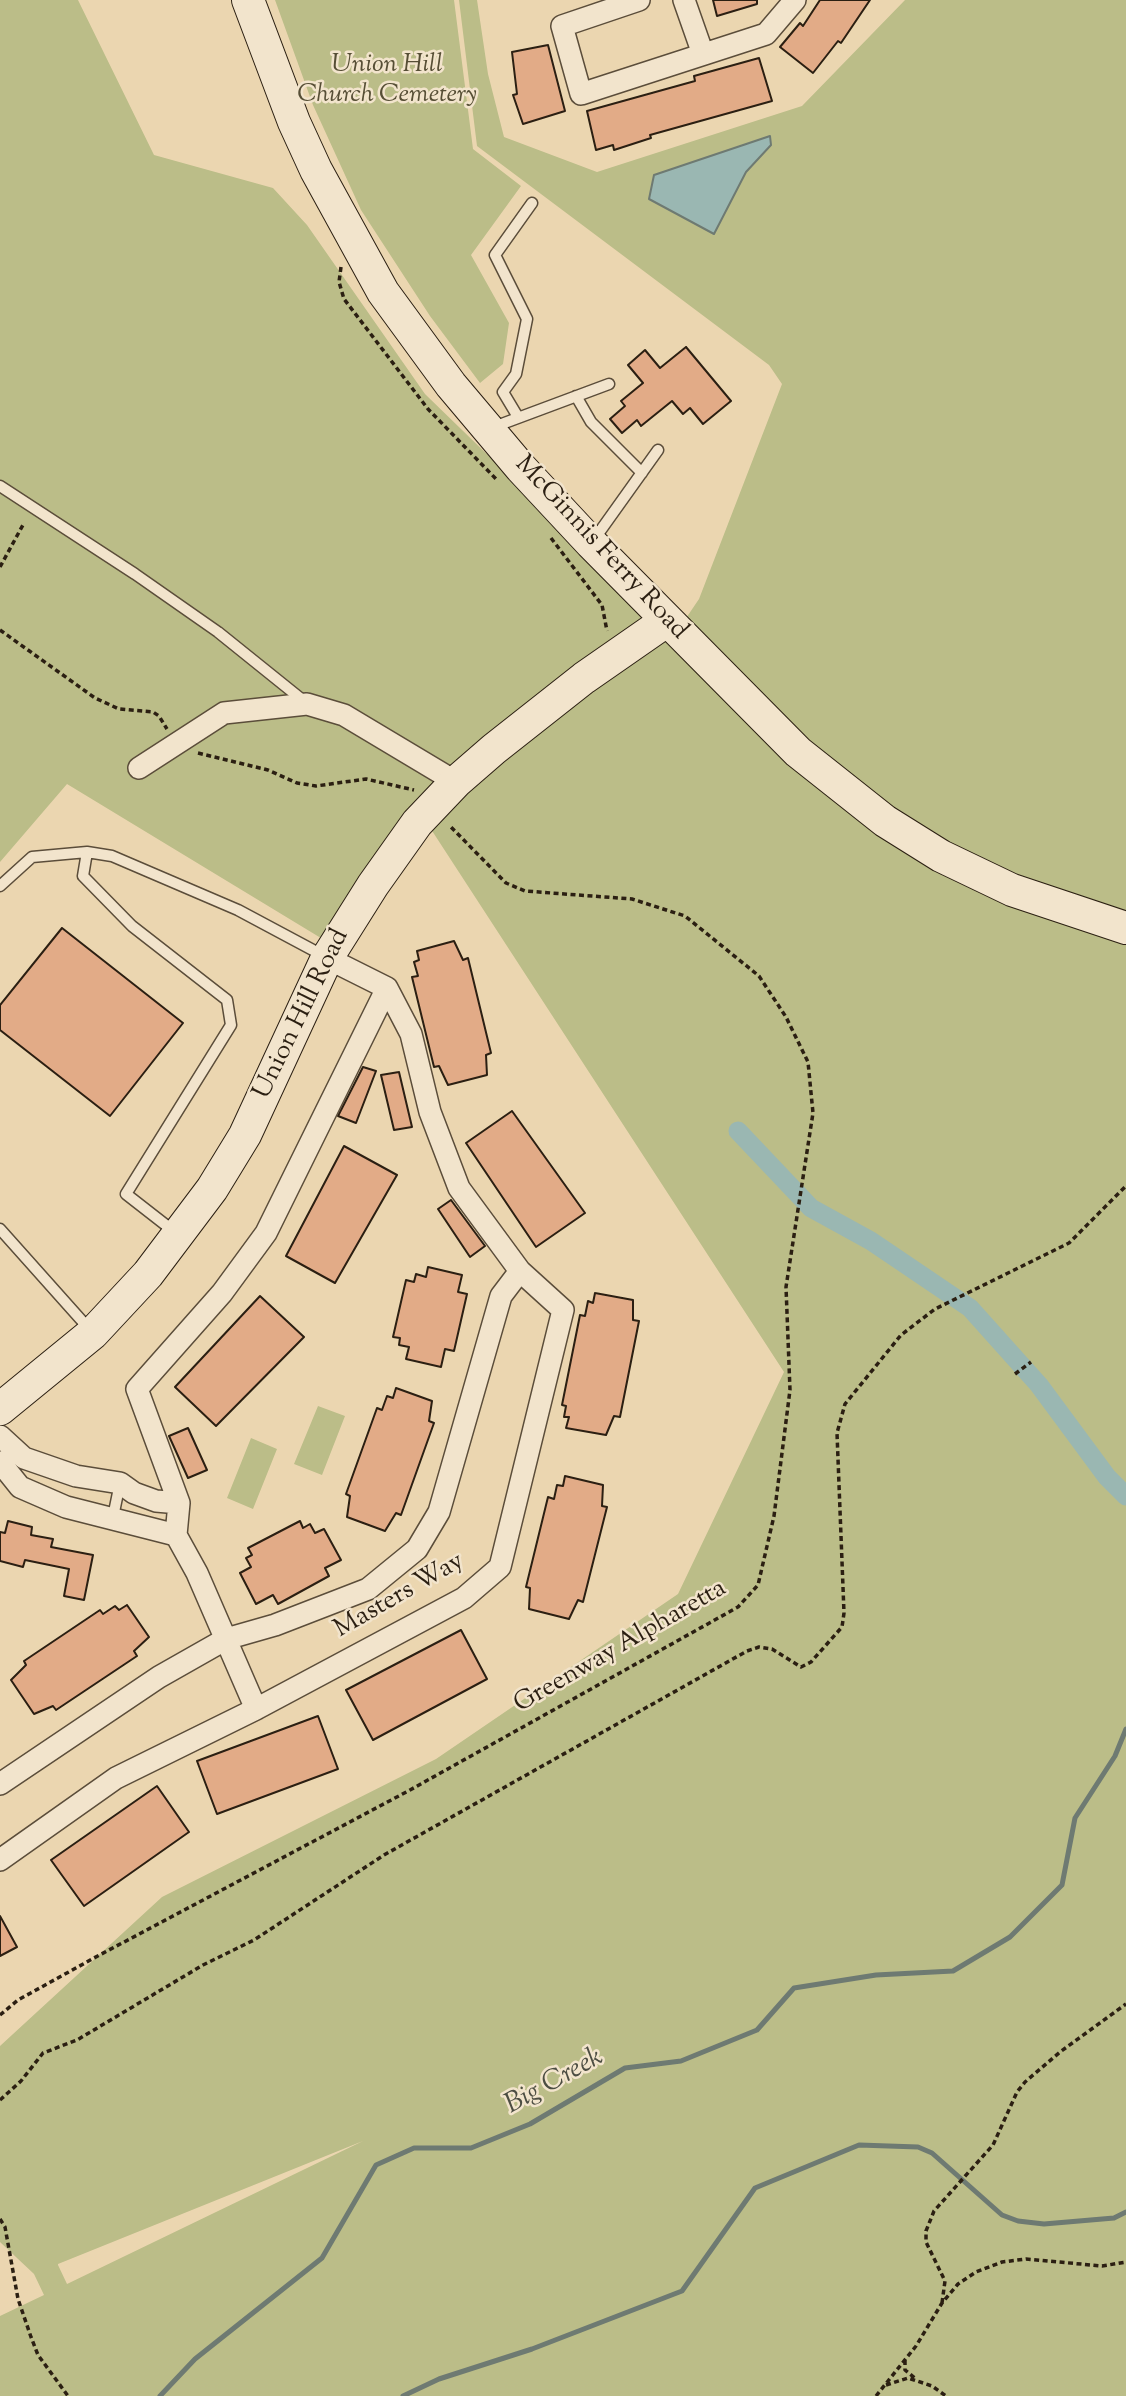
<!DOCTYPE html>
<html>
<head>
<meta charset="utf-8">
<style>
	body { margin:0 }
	canvas { display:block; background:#ebd6b0 }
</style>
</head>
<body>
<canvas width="1126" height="2396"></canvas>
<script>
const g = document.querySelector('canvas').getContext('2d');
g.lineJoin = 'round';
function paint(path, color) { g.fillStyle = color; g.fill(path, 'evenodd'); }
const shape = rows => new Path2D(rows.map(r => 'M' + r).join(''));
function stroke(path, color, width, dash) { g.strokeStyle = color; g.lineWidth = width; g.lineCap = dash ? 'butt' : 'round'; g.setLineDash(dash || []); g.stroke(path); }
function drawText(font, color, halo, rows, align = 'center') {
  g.font = font + ' "Sorts Mill Goudy",serif'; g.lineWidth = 5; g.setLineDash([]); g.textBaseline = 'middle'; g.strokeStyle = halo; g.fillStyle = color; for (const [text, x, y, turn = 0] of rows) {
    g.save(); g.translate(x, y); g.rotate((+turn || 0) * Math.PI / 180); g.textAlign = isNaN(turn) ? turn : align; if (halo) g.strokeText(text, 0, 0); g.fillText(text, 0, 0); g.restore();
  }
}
paint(shape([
	[0,0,78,0,154,155,273,188,307,225,425,394,674,636,699,599,782,384,769,365,477,146,459,0,477,0,488,74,504,137,597,172,802,106,905,0,1126,0,1126,2396,0,2396,0,2316,44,2295,34,2274,0,2242,0,2046,162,1897,436,1759,678,1594,784,1372,425,820,339,949,67,784,0,862],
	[363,2141,67,2284,58,2265,58,2264],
	[275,0,454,0,473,149,521,186,471,255,509,323,503,364,480,383,430,316,361,210,313,105],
	[318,1406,345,1416,322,1475,294,1464],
	[251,1438,277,1449,253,1509,227,1498]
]), '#bbbd88');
const water = shape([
	[770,136,771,145,746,172,714,234,649,199,654,175,770,136]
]);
paint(water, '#9ab7b2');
stroke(water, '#6e7a72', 2);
stroke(shape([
	[160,2396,195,2359,322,2258,376,2165,414,2148,471,2148,530,2124,625,2068,681,2061,757,2030,794,1988,876,1975,953,1971,1010,1937,1062,1885,1075,1818,1115,1756,1126,1729],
	[403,2396,439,2379,532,2349,682,2291,755,2188,859,2145,918,2147,932,2153,1002,2215,1018,2221,1044,2224,1114,2218,1126,2212]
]), '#6e7a72', 5);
stroke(shape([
	[738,1131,811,1208,871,1241,970,1308,1039,1385,1107,1477,1126,1496]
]), '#9ab7b2', 19);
const building = shape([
	[713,0,757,0,757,4,717,16,713,0],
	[820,0,870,0,841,43,838,41,813,73,780,47,800,23,803,26,820,0],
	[548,45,565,111,523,124,513,95,517,94,512,52,548,45],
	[759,58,772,101,650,135,651,138,614,150,613,145,596,150,587,111,695,81,694,76,759,58],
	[686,347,731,401,703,424,690,408,683,414,672,401,641,426,637,420,622,433,610,419,625,406,621,401,643,383,628,365,645,350,660,368,686,347],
	[62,928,183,1023,110,1116,0,1030,0,1005,62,928],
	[454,941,463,960,468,958,491,1053,486,1055,487,1075,448,1085,439,1066,434,1067,412,977,418,976,414,962,419,960,417,951,454,941],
	[363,1067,376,1071,356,1123,338,1116,363,1067],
	[399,1072,412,1127,394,1130,381,1075,399,1072],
	[512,1111,585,1213,536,1247,466,1143,512,1111],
	[344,1146,397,1175,335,1283,286,1256,344,1146],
	[451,1200,485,1246,470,1257,438,1209,451,1200],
	[428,1267,462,1275,458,1292,467,1294,454,1351,445,1349,441,1367,406,1359,409,1347,399,1345,400,1338,393,1337,406,1280,414,1282,416,1274,426,1277,428,1267],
	[595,1293,633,1300,633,1320,639,1321,620,1417,614,1416,606,1435,566,1428,569,1417,564,1417,566,1406,562,1405,580,1315,585,1316,588,1301,593,1303,595,1293],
	[260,1296,304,1337,216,1426,175,1387,260,1296],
	[396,1388,432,1401,429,1421,434,1423,401,1515,396,1513,385,1531,347,1517,350,1496,346,1494,377,1408,382,1410,387,1396,393,1398,396,1388],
	[188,1428,207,1470,188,1478,169,1436,188,1428],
	[565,1476,603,1485,602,1506,607,1507,583,1602,578,1600,569,1619,529,1609,530,1588,526,1587,548,1497,554,1499,557,1485,563,1486,565,1476],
	[8,1521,32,1527,31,1535,53,1539,51,1547,93,1555,84,1600,64,1596,69,1569,25,1560,23,1567,0,1561,0,1532,5,1533,8,1521],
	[300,1521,303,1528,310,1524,315,1533,324,1529,341,1560,325,1568,329,1576,278,1604,273,1595,256,1604,240,1573,251,1567,246,1558,252,1555,248,1548,300,1521],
	[127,1605,149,1637,134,1651,137,1656,56,1710,53,1706,34,1714,11,1680,26,1665,24,1661,100,1610,103,1614,115,1606,119,1610,127,1605],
	[461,1630,487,1679,373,1740,346,1690,461,1630],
	[318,1716,338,1769,217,1814,197,1761,318,1716],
	[157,1786,189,1832,84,1906,51,1860,157,1786],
	[0,1916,17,1947,0,1956,0,1916]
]);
paint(building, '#e2ab87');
stroke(building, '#2b1f12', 2);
const lane = shape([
	[576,396,591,422,642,473],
	[518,417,503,392,516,374,527,319,495,255,532,203],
	[491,428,609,384],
	[0,486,135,574,218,632,305,702],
	[593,541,658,450],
	[0,886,32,857,87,852],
	[0,1229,91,1331],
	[176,1233,126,1194,231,1025,227,1000,132,926,83,876,87,852,112,856,238,910,326,957],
	[113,1517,120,1483]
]);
const street = shape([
	[639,0,562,26,581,94,766,34,795,0],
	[684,0,703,54],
	[139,768,224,713,307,704,344,715,456,782],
	[0,1436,24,1458,76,1476,120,1483,134,1493,156,1501,179,1503],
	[0,1462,20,1487,66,1507,176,1535],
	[256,1709,197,1573,176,1535,179,1503,137,1389,222,1293,266,1233,387,988],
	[0,1784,159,1677,226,1639,275,1625,368,1589,417,1549,439,1512,501,1296,520,1271],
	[0,1860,116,1778,256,1709,464,1598,500,1567,563,1310,520,1271,459,1188,430,1112,411,1034,387,988,327,958]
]);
const secondary = shape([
	[248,0,294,122,316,170,383,292,451,385,521,468,591,543,798,752,885,821,941,856,1012,890,1126,928],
	[0,1409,93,1333,148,1274,212,1189,245,1135,327,958,373,885,417,823,456,782,494,749,584,678,666,621]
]);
stroke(lane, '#5b4d3a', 13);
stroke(street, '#5b4d3a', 24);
stroke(secondary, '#2b1f12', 34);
stroke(shape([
	[341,267,339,282,344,299,428,409,498,481],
	[551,538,602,605,607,631],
	[0,567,24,523],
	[0,630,95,698,119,709,153,712,159,716,167,729],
	[198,753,268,770,297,783,316,786,366,779,414,790],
	[1015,1374,1031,1362],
	[0,2015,18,2000,94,1958,410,1790,738,1607,758,1585,774,1516,790,1390,786,1287,813,1113,808,1062,786,1017,759,976,685,916,632,899,525,891,506,883,449,825],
	[0,2100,21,2081,43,2053,77,2040,203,1965,254,1940,384,1855,747,1651,759,1647,772,1649,801,1667,811,1662,842,1627,844,1613,837,1433,845,1404,901,1335,935,1309,1069,1243,1126,1186],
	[0,2219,5,2227,18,2299,31,2337,38,2355,68,2396],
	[942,2303,945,2281,926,2242,926,2231,934,2211,993,2145,1017,2092,1025,2082,1060,2052,1126,2004],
	[905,2360,905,2370,916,2379],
	[886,2385,908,2378,932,2386,946,2396],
	[876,2396,916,2346,942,2303,958,2284,976,2272,1002,2262,1026,2259,1102,2266,1126,2262]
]), '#2b1f12', 3.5, [5, 3.5]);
stroke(lane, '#f2e4cc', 10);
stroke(street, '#f2e4cc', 21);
stroke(secondary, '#f2e4cc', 32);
drawText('italic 26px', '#564e35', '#f2e4cc', [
	["Union Hill",387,67],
	["Church Cemetery",387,97]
]);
drawText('26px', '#2b1f12', '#f2e4cc', [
	["McGinnis Ferry Road",600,549,47],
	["Union Hill Road",303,1015,-64],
	["Masters Way",400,1597,-30],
	["Greenway Alpharetta",621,1648,-30]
]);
drawText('italic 28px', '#4c4d42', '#f2e4cc', [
	["Big Creek",555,2083,-29]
]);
</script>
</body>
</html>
